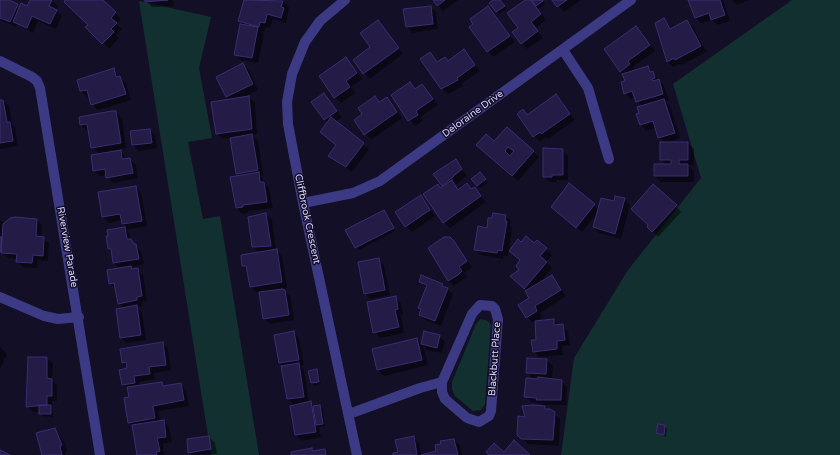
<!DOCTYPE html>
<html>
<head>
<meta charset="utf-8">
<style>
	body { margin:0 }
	canvas { display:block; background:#130f26 }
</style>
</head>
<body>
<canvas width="840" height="455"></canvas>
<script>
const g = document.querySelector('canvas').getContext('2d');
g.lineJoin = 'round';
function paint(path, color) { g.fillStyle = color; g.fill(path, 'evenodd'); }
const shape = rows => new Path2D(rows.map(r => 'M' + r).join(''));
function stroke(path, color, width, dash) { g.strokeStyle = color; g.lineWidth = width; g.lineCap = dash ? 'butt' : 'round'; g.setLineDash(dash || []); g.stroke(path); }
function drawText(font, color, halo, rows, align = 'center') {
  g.font = font + ' "Varela Round",sans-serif'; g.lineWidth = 3; g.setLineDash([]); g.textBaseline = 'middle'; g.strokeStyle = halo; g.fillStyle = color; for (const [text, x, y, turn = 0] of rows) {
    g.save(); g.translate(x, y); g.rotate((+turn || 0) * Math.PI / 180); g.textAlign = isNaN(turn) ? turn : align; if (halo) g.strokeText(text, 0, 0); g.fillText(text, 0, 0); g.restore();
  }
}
paint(shape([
	[792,0,840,0,840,455,561,455,574,358,628,270,701,178,673,84],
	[139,1,211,17,199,68,212,138,188,142,203,219,220,216,259,455,211,455],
	[480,319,486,320,491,324,485,404,481,410,473,411,455,396,452,389,452,382,476,324]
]), '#12302f');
paint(shape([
	[0,0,7,0,20,8,28,7,31,0,51,0,58,6,56,10,62,16,56,29,38,21,33,33,17,24,16,27,0,20],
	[66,0,102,0,121,19,116,24,122,29,116,35,119,38,109,49,87,27,89,25],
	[146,0,173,0,174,6,152,7],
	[245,0,278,0,283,1,289,7,286,23,273,19,270,28,266,27,264,32,261,31,264,34,258,63,241,60,236,54,244,26,239,20],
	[434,0,458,0,443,11],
	[494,0,500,0,507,9,499,14,490,3],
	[527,0,533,2,533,0,542,0,545,4,538,9,546,20,535,28,543,38,527,49,522,43,519,28],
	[553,0,581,0,564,12],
	[690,0,723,0,730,21,718,25,712,20,701,23,696,18],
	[732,0,750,0,737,5],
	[430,7,436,12,438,29,412,33,407,27],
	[488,7,515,42,493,57,470,27],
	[664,20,672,30,687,21,693,27,706,52,682,65,680,64,673,67,667,62,656,24],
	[378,21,403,54,370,79,364,73],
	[636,27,655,51,633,67,636,71,648,67,664,86,669,100,665,101,670,106,680,138,667,143,688,143,694,149,694,165,688,165,694,171,694,182,660,182,655,176,667,165,661,159,665,143,659,137,656,128,646,131,641,125,638,115,640,114,642,107,635,97,631,99,625,93,626,82,621,71],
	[463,51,480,71,461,84,463,86,448,94,442,89,430,53,438,63,448,62],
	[346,58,362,79,351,87,355,93,341,103,335,97],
	[243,65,249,70,258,90,242,98,249,97,255,103,257,134,252,135,258,141,263,175,261,176,269,189,273,208,248,211,248,213,242,214,237,208,240,176,237,173,231,138,223,139,217,133,230,100,227,96],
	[113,70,126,83,131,100,98,110,92,104,89,96,87,97,81,91,78,80],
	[410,83,416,89,422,85,438,105,420,117,423,121,415,126,393,95],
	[324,94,342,117,335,122,369,149,352,172,330,156,337,146,321,132,328,123,312,102],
	[556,95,575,120,548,139,546,137,540,142,534,136,523,110,528,116],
	[375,97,380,102,387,98,402,118,371,140,355,120,364,114],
	[0,101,3,101,9,106,12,124,15,128,18,146,0,149],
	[116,112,122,118,126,148,109,151,109,153,121,151,127,160,130,159,136,165,138,178,113,183,107,175,100,176,94,171,99,154,92,147,89,130,87,131,81,125],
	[150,130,155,135,157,148,139,151,133,145],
	[494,142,533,152,539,157,518,181,477,145],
	[562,150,568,156,568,180,557,180,557,182,550,182,544,177],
	[455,161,467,176,455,185,459,190,467,184,472,189,474,188,486,202,450,228,444,222,437,185,441,189,444,187,442,185],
	[483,176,488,183,480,188,473,179],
	[569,185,598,209,624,199,630,205,621,239,599,233,594,227,597,214,582,232,558,212],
	[136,187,141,193,147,226,126,230,130,234,131,241,141,251,144,264,131,267,134,270,137,269,143,275,147,301,142,302,143,306,136,307,142,312,146,340,127,343,121,338,124,308,118,303,116,289,110,283,120,269,114,263,112,252,109,249,108,231,126,227,122,220,109,223,103,217,100,193],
	[420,197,435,216,412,232,406,226],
	[676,206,681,212,658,237,648,227],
	[384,212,395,231,359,250,346,230],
	[266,214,272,220,276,250,282,256,287,288,267,291,267,293,284,291,290,296,294,320,270,324,264,318,260,292,256,292,251,287,248,271,243,266,259,253,253,247],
	[505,215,511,221,510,226,512,228,508,256,503,256,503,259,481,255,475,249,488,229],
	[0,220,5,224,37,220,42,225,41,237,49,243,48,261,38,260,37,268,23,267,17,262,18,259,8,258,3,254,0,254],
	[521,243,534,244,546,249,552,255,546,262,552,268,540,283,552,276,566,296,540,313,542,317,533,323,527,317,531,298,528,291,517,282,521,270],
	[455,244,472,267,464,273,467,277,454,286,448,281,429,249],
	[378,259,384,265,390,295,371,299,365,293],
	[420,281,442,284,453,294,441,326,425,320,420,315,421,310,419,308,427,288],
	[395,297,401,303,403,315,401,315,404,333,380,338,374,332],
	[553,320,568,331,570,345,562,346,563,355,539,357,534,351,537,341],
	[294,332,299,338,304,365,300,366,304,370,309,402,315,407,320,406,323,409,325,426,319,427,321,437,302,441,296,435,291,407,295,406,288,399,284,367,280,363],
	[439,336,445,342,442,353,427,350,423,345,428,365,384,376,378,370,373,350,417,339,422,344],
	[163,343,168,349,171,370,154,373,155,379,139,382,140,386,161,383,166,387,181,384,186,390,189,406,158,411,160,422,164,421,169,427,172,442,163,444,164,455,138,455,134,426,129,422,129,390,123,384,128,369,123,362],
	[0,347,7,354,0,369],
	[47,358,53,364,52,380,57,385,57,401,52,401,53,417,42,416,40,412,33,412,28,406],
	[547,360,553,366,552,380,561,381,567,387,566,405,544,405,560,419,559,446,528,444,518,435,526,418,544,407,541,403,531,402,525,396,534,380,527,372],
	[316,370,319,373,321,384,314,386,312,383],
	[665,426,667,429,666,437,657,433],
	[55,429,65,443,67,451,65,452,66,455,43,455],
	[209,437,215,443,217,454,192,455,189,452],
	[413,437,419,443,421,454,437,451,442,445,454,440,460,445,462,455,394,455,399,453]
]), '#0007');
const building = shape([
	[0,0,9,0,18,4,10,22,0,18,0,0],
	[30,0,52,0,49,6,57,10,50,24,32,16,27,28,13,22,21,3,27,6,30,0],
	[65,0,103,0,116,12,111,18,117,23,111,29,114,32,102,44,85,27,88,25,64,2,65,0],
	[145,0,168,0,145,2,145,0],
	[244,0,283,1,281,7,284,8,281,18,267,14,265,23,260,22,259,27,238,21,244,0],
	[433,0,445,0,437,6,433,0],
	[493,0,500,0,505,6,496,12,489,3,493,0],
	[525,0,531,0,541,14,531,22,538,31,521,44,512,32,518,28,507,13,525,0],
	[531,0,543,0,543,1,536,6,531,0],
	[552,0,567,0,557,7,552,0],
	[688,0,720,0,725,15,711,20,709,13,695,18,688,0],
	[431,6,433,24,406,27,403,9,431,6],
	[488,6,510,36,487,52,469,27,473,24,470,19,488,6],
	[664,18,670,29,687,20,701,46,675,60,674,58,667,62,655,23,664,18],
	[378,20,399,48,363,74,353,60,370,47,360,33,378,20],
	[240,24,258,27,252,58,234,55,240,24],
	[636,26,650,45,628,61,630,64,620,72,604,49,636,26],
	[464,49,475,65,457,78,458,80,441,89,420,59,430,52,437,62,445,57,448,61,464,49],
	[346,57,357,73,346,81,350,87,334,98,319,76,346,57],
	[243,63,253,84,226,97,216,77,243,63],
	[648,66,650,72,653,71,655,78,652,79,653,81,659,79,663,94,636,102,632,91,624,94,621,82,625,81,622,74,648,66],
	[114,68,116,77,120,76,126,94,91,105,87,90,80,91,77,80,114,68],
	[410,82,415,89,422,84,433,99,416,111,418,115,408,121,391,95,410,82],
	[324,93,337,111,324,120,311,102,324,93],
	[556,94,570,114,541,134,540,132,533,137,517,114,523,109,527,115,556,94],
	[249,96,252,129,216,134,211,102,249,96],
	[375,96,379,102,387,97,397,112,364,135,354,120,362,114,358,108,375,96],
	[664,99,675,133,658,138,653,121,640,125,636,114,639,113,637,107,664,99],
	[0,100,3,100,7,122,10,122,13,141,0,143,0,100],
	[112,111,116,111,121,143,91,148,87,124,80,125,79,117,112,111],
	[331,117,364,143,346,167,328,156,336,145,320,132,331,117],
	[507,127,534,151,512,176,476,145,486,134,494,141,507,127],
	[508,147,514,151,510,156,505,151,508,147],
	[150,129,152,143,132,145,130,131,150,129],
	[252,134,258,170,236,174,230,138,252,134],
	[660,142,688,142,688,160,679,160,679,164,688,164,688,176,654,176,654,164,671,164,671,160,660,160,660,142],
	[543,148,563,149,563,175,552,175,552,177,543,177,543,148],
	[121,150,122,159,130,158,133,173,106,178,105,169,93,171,91,155,121,150],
	[456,159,462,169,442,186,433,174,456,159],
	[259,172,260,182,264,182,267,202,243,205,243,207,236,208,230,177,259,172],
	[480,172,486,179,477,186,471,179,480,172],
	[452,180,458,190,467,183,471,189,475,187,481,196,443,223,423,194,438,184,440,188,452,180],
	[569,183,595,204,576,228,551,207,569,183],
	[653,184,677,205,652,232,647,227,648,225,631,209,653,184],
	[136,186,142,221,122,224,120,214,102,217,98,192,136,186],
	[421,195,430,210,405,227,395,212,421,195],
	[615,196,625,198,615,234,593,227,601,198,614,201,615,196],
	[384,210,394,228,355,248,345,230,384,210],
	[266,213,271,246,252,247,248,217,266,213],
	[493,213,506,215,505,221,507,221,502,251,498,250,497,253,474,250,478,226,487,228,488,218,492,218,493,213],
	[15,217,37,219,36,236,44,237,43,256,33,255,32,263,16,262,17,254,1,253,3,224,10,218,15,217],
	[125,227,127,239,131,239,134,244,136,244,139,259,113,263,111,249,108,249,106,236,108,236,107,230,125,227],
	[526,236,534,243,537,240,547,248,540,256,547,262,524,289,510,276,519,270,516,266,520,260,509,251,518,239,521,242,526,236],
	[0,237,2,237,1,252,0,252,0,237],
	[444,237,450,237,454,241,467,261,459,267,462,271,458,275,448,281,428,248,444,237],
	[277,249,282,282,250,287,246,266,242,266,241,255,277,249],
	[379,258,385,290,364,294,358,262,379,258],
	[131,266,132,269,138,268,142,296,137,297,137,300,118,304,114,283,109,284,107,270,131,266],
	[421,275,443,284,442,286,448,288,435,321,419,315,421,309,418,308,427,285,419,282,421,275],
	[552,275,561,290,535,306,537,311,526,318,518,305,529,298,525,291,552,275],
	[282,289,285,290,289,315,263,319,259,292,282,289],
	[396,296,398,309,395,310,399,327,373,333,367,302,396,296],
	[137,305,141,335,120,338,116,309,137,305],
	[554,319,554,325,563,324,565,340,557,341,557,349,533,352,531,340,536,340,535,321,554,319],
	[294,331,299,360,279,363,274,335,294,331],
	[424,331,440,335,437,348,421,344,424,331],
	[417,338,422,360,377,370,372,349,417,338],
	[163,342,166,365,149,367,150,374,134,376,135,383,122,385,119,370,127,368,126,362,122,363,120,349,163,342],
	[28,357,47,357,47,378,52,379,52,396,47,396,47,405,26,407,28,357],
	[527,358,547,359,546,374,526,373,527,358],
	[299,363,304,397,287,399,281,366,299,363],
	[317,369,319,382,311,383,308,371,317,369],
	[538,377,562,380,561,400,536,400,537,398,524,397,526,378,538,379,538,377],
	[162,382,163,386,181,383,184,400,153,406,155,418,128,423,124,398,129,397,127,387,162,382],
	[311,401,316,432,295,435,290,406,311,401],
	[39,405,51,405,51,414,39,414,39,405],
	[320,405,323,424,316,425,313,406,320,405],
	[533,405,545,406,545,409,550,409,555,412,553,440,521,439,517,435,518,416,525,417,522,406,533,405],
	[164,420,166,437,157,438,160,451,156,452,157,455,137,455,132,425,164,420],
	[658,424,665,425,664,435,656,433,658,424],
	[55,428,62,445,60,446,62,455,42,455,36,433,55,428],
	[209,436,211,449,188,453,187,439,209,436],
	[414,436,417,455,393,455,393,453,398,452,395,440,414,436],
	[454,439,458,455,421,455,436,451,435,445,441,444,440,441,454,439],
	[514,440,530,455,489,455,486,452,494,443,504,452,514,440],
	[312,448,312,451,325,449,326,455,291,455,291,452,312,448],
	[0,450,10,455,0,455,0,450]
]);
paint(building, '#241b47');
stroke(building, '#3b2d73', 1);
stroke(shape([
	[345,0,320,21,305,42,292,74,287,102,288,124,303,203,357,455],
	[563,50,588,88,609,159],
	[0,61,32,77,37,81,40,88,100,455],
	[303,203,353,193,380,181,631,0],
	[0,297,44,316,58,319,79,317],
	[349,414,420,388,442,382,472,314,480,305,492,306,495,309,498,319,491,411,489,416,479,422,467,418,445,399,442,392,442,382]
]), '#3d3a85', 10);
drawText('10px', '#d9d4ff', '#130f26', [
	["Deloraine Drive",473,114,-36],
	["Cliffbrook Crescent",307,219,78],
	["Riverview Parade",67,247,80],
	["Blackbutt Place",495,359,-86]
]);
</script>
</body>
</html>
